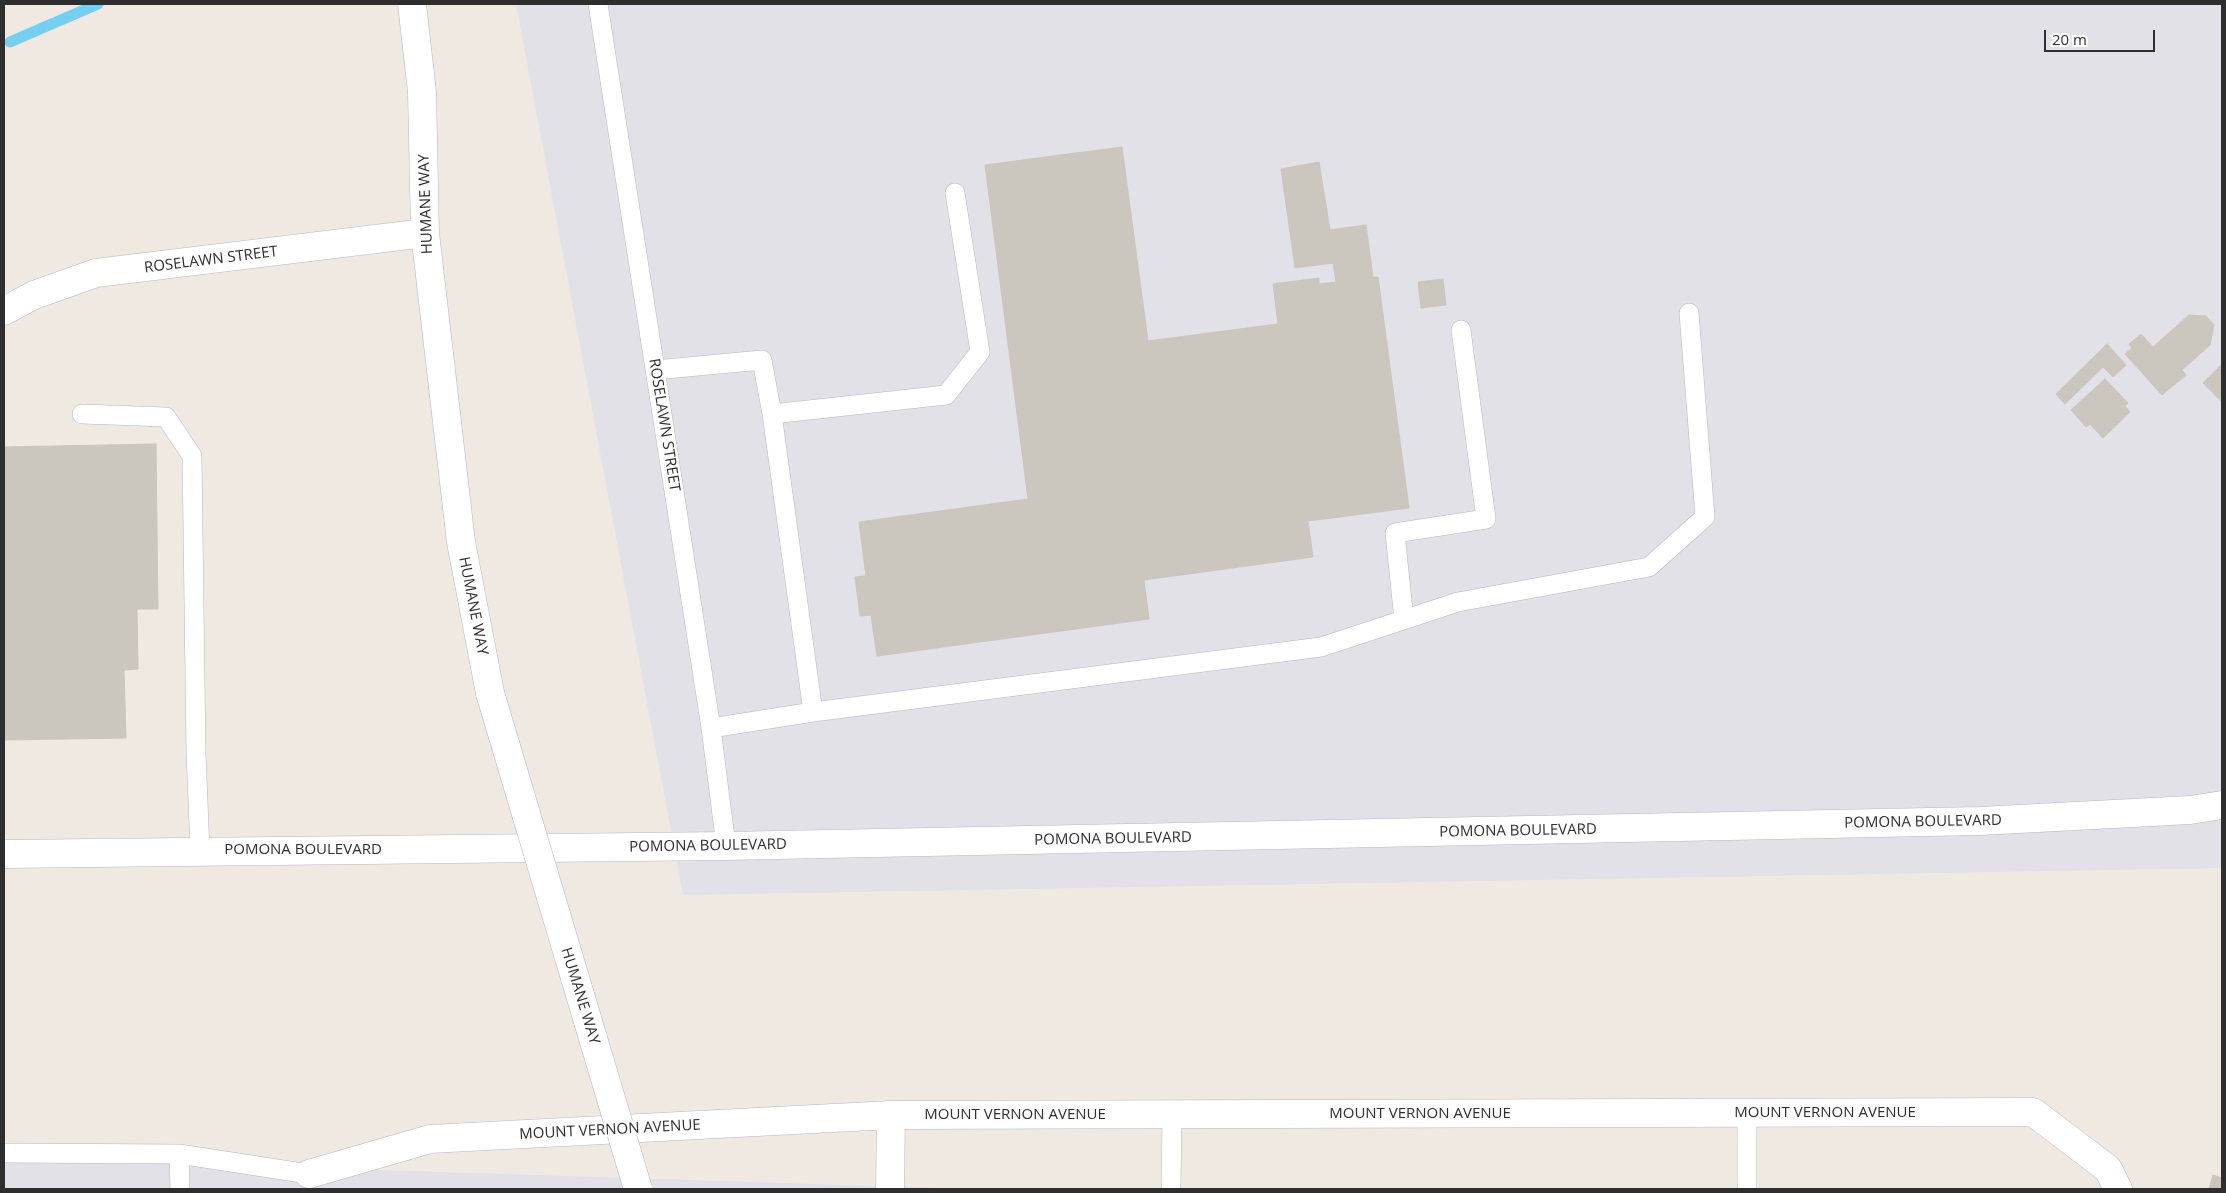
<!DOCTYPE html>
<html>
<head>
<meta charset="utf-8">
<style>
	body { margin:0 }
	#map { position:relative; width:2226px; height:1193px; overflow:hidden; background:#efe9e1; font-family:"Open Sans",sans-serif }
	canvas { display:block }
	.frame { position:absolute; inset:0; border:5px solid #2e2e2e; pointer-events:none }
	.scale { position:absolute; left:2044px; top:30px; width:111px; height:22px; box-sizing:border-box; border:2px solid #2e2e2e; border-top:0; padding-left:6px; font-size:15px; line-height:18px; white-space:nowrap; color:#2e2e2e; -webkit-text-stroke:4px #fff; paint-order:stroke }
</style>
</head>
<body>
<div id="map">
<canvas width="2226" height="1193"></canvas>
<div class="frame"></div>
<div class="scale">20 m</div>
</div>
<script>
const g = document.querySelector('canvas').getContext('2d');
g.lineJoin = 'round';
function paint(path, color) { g.fillStyle = color; g.fill(path, 'evenodd'); }
const shape = rows => new Path2D(rows.map(r => 'M' + r).join(''));
function stroke(path, color, width, dash) { g.strokeStyle = color; g.lineWidth = width; g.lineCap = dash ? 'butt' : 'round'; g.setLineDash(dash || []); g.stroke(path); }
function drawText(font, color, halo, rows, align = 'center') {
  g.font = font + ' "Open Sans",sans-serif'; g.lineWidth = 4.5; g.setLineDash([]); g.textBaseline = 'middle'; g.strokeStyle = halo; g.fillStyle = color; for (const [text, x, y, turn = 0] of rows) {
    g.save(); g.translate(x, y); g.rotate((+turn || 0) * Math.PI / 180); g.textAlign = isNaN(turn) ? turn : align; if (halo) g.strokeText(text, 0, 0); g.fillText(text, 0, 0); g.restore();
  }
}
paint(shape([
	[516,4,2222,4,2222,868,683,895],
	[4,1158,970,1189,4,1189]
]), '#e3e1e8');
stroke(shape([
	[10,42,98,4]
]), '#75cff0', 11);
const building = shape([
	[1122,147,1148,341,1278,324,1273,284,1319,278,1319,284,1336,282,1333,263,1295,268,1281,169,1319,162,1330,230,1366,225,1373,277,1378,277,1409,508,1308,521,1313,557,1144,580,1149,619,877,656,871,615,860,616,855,577,866,576,859,522,1028,499,985,165,1122,147],
	[1443,279,1446,305,1421,308,1418,282,1443,279],
	[2189,315,2206,316,2214,325,2210,345,2182,370,2186,375,2162,395,2125,354,2132,348,2129,344,2141,334,2153,347,2189,315],
	[2107,344,2126,365,2113,377,2103,367,2065,404,2056,394,2107,344],
	[2222,364,2222,402,2203,383,2222,364],
	[2105,379,2128,403,2125,406,2130,412,2103,438,2090,424,2086,427,2071,410,2105,379],
	[156,444,158,609,137,609,138,669,124,670,126,738,4,740,4,447,156,444],
	[2213,1175,2222,1178,2222,1189,2209,1189,2213,1175]
]);
paint(building, '#cbc7bf');
stroke(building, '#cbc5ba', 1);
const lane = shape([
	[598,4,711,728,726,846],
	[655,370,762,360,772,414,813,712,711,728],
	[82,414,166,417,192,456,196,753,200,851],
	[772,414,946,395,980,352,955,193],
	[1404,620,1395,533,1486,519,1461,330],
	[813,712,1321,647,1458,602,1649,567,1705,517,1689,313],
	[1747,1114,1747,1189],
	[4,1153,179,1154,309,1174],
	[179,1154,180,1189],
	[1171,1189,1172,1115]
]);
const street = shape([
	[309,1174,430,1139,891,1115,2033,1112,2108,1169,2118,1189],
	[890,1189,891,1115]
]);
const secondary = shape([
	[412,4,422,92,425,233,461,542,490,693],
	[4,311,34,295,96,273,425,233],
	[4,854,726,846,1980,821,2190,810,2222,805]
]);
stroke(lane, '#b4b7c1', 20);
stroke(street, '#b4b7c1', 29);
stroke(secondary, '#b4b7c1', 29);
stroke(lane, '#fff', 19);
stroke(street, '#fff', 28);
stroke(secondary, '#fff', 28);
const secondaryBridge = shape([
	[490,693,638,1189]
]);
stroke(secondaryBridge, '#b4b7c1', 29, []);
stroke(secondaryBridge, '#fff', 28);
drawText('15px', '#2e2e2e', '#fff', [
	["HUMANE WAY",426,204,-92],
	["ROSELAWN STREET",211,260,-7],
	["ROSELAWN STREET",664,425,81],
	["HUMANE WAY",473,606,79],
	["POMONA BOULEVARD",1923,822,-1],
	["POMONA BOULEVARD",1518,831,-1],
	["POMONA BOULEVARD",1113,839,-1],
	["POMONA BOULEVARD",708,846,-1],
	["POMONA BOULEVARD",303,850],
	["HUMANE WAY",580,996,73],
	["MOUNT VERNON AVENUE",1825,1113],
	["MOUNT VERNON AVENUE",1420,1114],
	["MOUNT VERNON AVENUE",1015,1115],
	["MOUNT VERNON AVENUE",610,1130,-3]
]);
</script>
</body>
</html>
